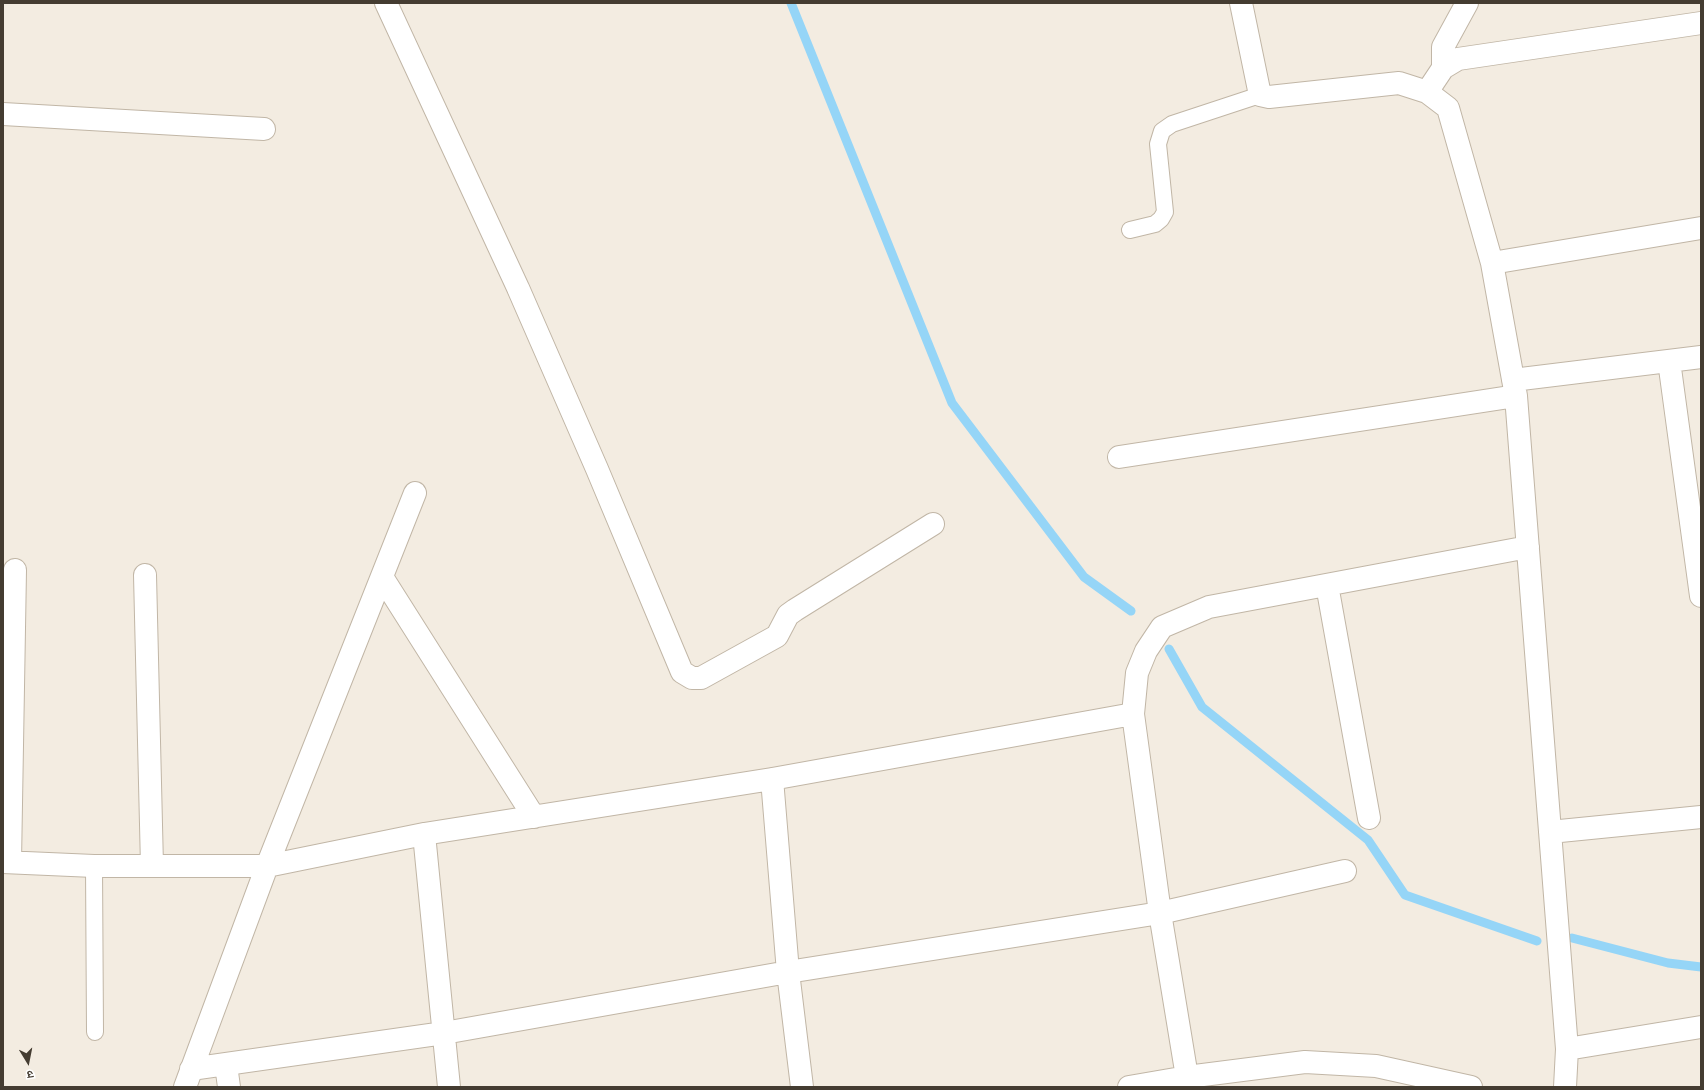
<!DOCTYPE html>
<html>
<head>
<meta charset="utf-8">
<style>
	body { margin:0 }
	#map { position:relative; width:1704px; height:1090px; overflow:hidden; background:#f3ece1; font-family:Signika,"Noto Sans Devanagari",sans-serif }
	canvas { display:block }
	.frame { position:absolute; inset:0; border:4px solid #443c31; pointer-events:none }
	.north { position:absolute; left:8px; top:1042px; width:40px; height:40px; -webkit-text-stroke:3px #fff; paint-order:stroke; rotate:170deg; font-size:11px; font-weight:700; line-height:16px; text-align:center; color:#443c31 }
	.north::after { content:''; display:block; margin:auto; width:14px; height:18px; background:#443c31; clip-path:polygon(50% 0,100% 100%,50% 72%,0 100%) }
</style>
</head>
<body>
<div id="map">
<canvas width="1704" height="1090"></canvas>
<div class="frame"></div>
<div class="north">उ</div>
</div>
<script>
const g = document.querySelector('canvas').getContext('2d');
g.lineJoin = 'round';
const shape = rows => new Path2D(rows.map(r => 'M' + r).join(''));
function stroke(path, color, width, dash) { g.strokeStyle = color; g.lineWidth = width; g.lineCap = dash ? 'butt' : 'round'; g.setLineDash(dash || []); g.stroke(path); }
stroke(shape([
	[791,3,952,403,1084,577,1131,611],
	[1169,649,1202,707,1368,840,1405,895,1537,941],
	[1572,938,1668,963,1701,967]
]), '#95d5f7', 9);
const lane = shape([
	[1130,230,1155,224,1161,219,1165,212,1158,144,1162,131,1172,124,1260,95],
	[94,866,95,1032]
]);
const street = shape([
	[386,3,518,288,597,469,682,672,692,678,701,678,777,636,788,615,795,610,933,524],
	[1241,3,1260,95,1269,97,1399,83,1427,92,1448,108,1492,263,1516,396,1567,1049,1565,1087],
	[1443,68,1443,47,1467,3],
	[1427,92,1443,68,1458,59,1701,23],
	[3,114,264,129],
	[1492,263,1701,228],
	[1669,361,1701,596],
	[1513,380,1701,357],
	[1119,457,1516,396],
	[145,575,152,866],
	[382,577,534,817],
	[1327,585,1369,818],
	[772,779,788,972,802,1087],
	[1550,832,1701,817],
	[424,834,449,1087],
	[3,862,94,866,267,866,424,834,772,779,1133,714],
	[10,862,15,570],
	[1567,1049,1701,1027],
	[226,1065,229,1087],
	[191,1069,444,1033,788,972,1160,913,1345,871],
	[1187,1077,1160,913,1133,714,1137,673,1146,651,1162,627,1209,607,1528,547],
	[185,1087,267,866,415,493],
	[1129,1087,1187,1077,1305,1062,1376,1066,1471,1087]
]);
stroke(lane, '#c1b6a6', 18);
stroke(street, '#c1b6a6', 24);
stroke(lane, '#fff', 16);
stroke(street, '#fff', 22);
</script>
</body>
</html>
